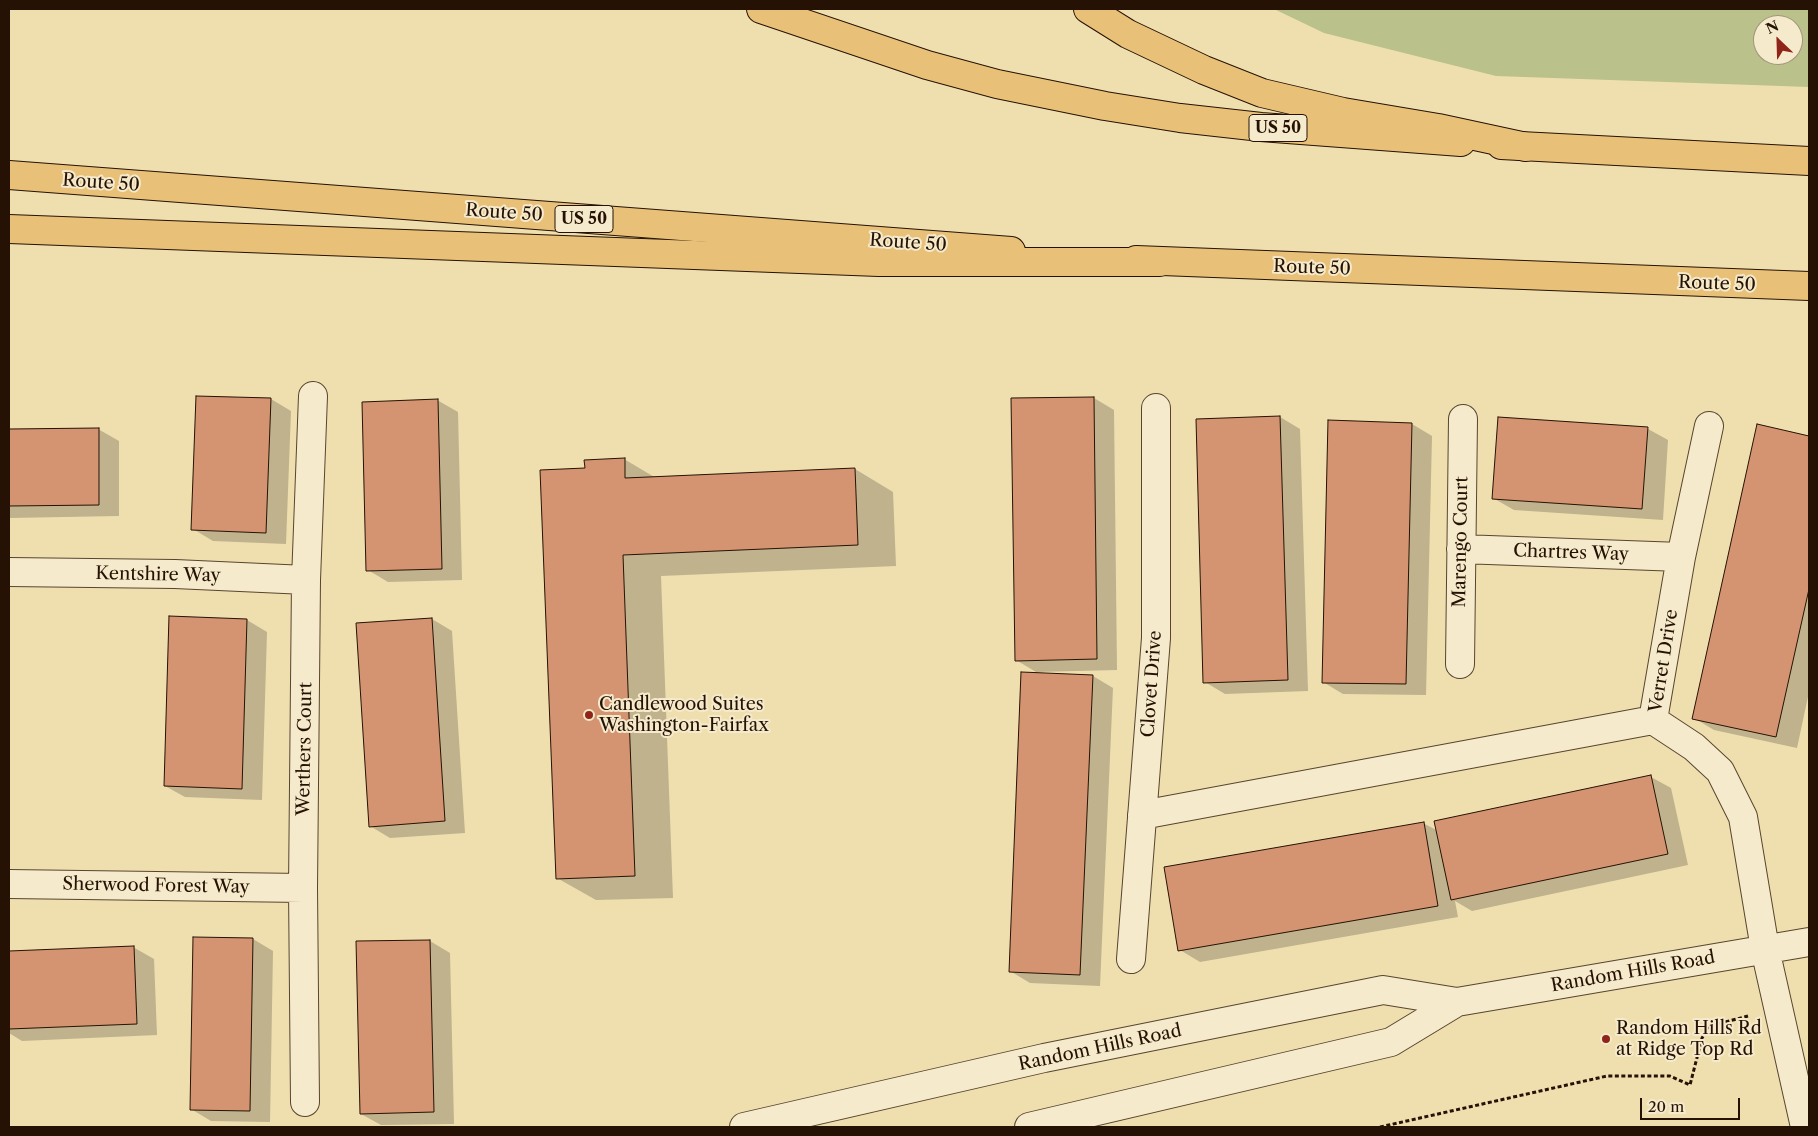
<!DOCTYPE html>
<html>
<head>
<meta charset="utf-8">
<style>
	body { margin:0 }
	#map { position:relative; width:1818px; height:1136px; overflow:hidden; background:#efdfaf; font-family:"Libre Caslon Text",serif }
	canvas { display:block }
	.frame { position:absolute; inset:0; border:10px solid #251204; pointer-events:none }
	.north { position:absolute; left:1753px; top:15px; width:50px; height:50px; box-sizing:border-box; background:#f5eacb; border:1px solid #a2947b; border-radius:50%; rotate:336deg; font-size:14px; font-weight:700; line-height:20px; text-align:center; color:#251204 }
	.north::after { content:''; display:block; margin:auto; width:18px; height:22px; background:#8f2418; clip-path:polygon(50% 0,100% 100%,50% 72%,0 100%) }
	.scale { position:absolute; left:1640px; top:1098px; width:100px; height:22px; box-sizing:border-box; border:2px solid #251204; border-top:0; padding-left:6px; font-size:15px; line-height:18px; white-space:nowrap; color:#251204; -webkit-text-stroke:4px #f5eacb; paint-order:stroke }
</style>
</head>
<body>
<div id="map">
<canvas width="1818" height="1136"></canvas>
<div class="frame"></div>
<div class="north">N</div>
<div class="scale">20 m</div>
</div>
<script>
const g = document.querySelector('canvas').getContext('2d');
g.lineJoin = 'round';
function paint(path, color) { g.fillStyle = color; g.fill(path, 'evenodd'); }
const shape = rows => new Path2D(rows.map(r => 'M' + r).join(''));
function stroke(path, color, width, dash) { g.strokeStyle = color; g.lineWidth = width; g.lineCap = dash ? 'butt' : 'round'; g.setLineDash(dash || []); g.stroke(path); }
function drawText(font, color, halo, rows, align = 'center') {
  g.font = font + ' "Libre Caslon Text",serif'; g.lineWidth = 4; g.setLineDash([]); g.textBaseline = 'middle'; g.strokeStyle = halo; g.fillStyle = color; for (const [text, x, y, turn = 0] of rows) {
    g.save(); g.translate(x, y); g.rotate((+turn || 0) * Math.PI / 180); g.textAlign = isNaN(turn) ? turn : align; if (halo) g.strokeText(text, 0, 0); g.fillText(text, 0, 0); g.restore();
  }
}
paint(shape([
	[1274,9,1809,9,1809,87,1496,76,1324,33],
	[1763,25,1793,25,1793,55,1763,55]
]), '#bac18a');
paint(shape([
	[1094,398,1114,410,1117,670,1036,672,1016,660],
	[271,399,291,411,286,544,213,541,193,529],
	[437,400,458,412,462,580,388,582,368,570],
	[1280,417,1300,429,1308,691,1225,694,1205,682],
	[1412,424,1432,436,1426,695,1343,694,1323,682],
	[1758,426,1809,437,1809,692,1797,748,1714,730,1694,718],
	[98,429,119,441,119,516,9,518,9,430],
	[1648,429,1668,440,1663,520,1514,510,1493,498],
	[624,459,656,478,855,469,893,492,896,566,661,576,673,898,596,900,557,878,586,470],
	[432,619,452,631,465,833,390,838,370,826],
	[247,620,267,632,262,800,185,797,165,786],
	[1093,676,1113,688,1100,986,1030,983,1010,971],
	[1651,777,1671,788,1688,865,1472,911,1455,901,1458,917,1200,962,1180,950,1423,823,1438,831],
	[253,939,273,951,270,1122,211,1121,191,1109],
	[430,941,450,953,454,1124,381,1125,361,1114],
	[133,947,154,959,157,1035,22,1041,9,1033,9,952]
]), '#0003');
const building = shape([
	[196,396,271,398,266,533,191,530,196,396],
	[1094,397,1097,659,1015,661,1011,398,1094,397],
	[438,399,442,569,366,571,362,402,438,399],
	[1280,416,1288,680,1203,683,1196,419,1280,416],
	[1498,417,1648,427,1642,509,1492,499,1498,417],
	[1328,420,1412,423,1406,684,1322,683,1328,420],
	[1757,424,1809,436,1809,589,1776,737,1692,719,1757,424],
	[99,428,99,505,9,506,9,429,99,428],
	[625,458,625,478,855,468,858,545,623,555,635,876,556,879,540,470,585,468,584,460,625,458],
	[169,616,247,619,242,789,164,786,169,616],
	[432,618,445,821,369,827,356,623,432,618],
	[1021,672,1093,675,1080,975,1009,972,1021,672],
	[1651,775,1668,854,1451,900,1434,821,1651,775],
	[1424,822,1438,906,1178,951,1164,867,1424,822],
	[193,937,253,938,250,1111,190,1110,193,937],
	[430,940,434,1112,360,1114,356,941,430,940],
	[134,946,137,1024,9,1029,9,951,134,946]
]);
paint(building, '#d49371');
stroke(building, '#251204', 1);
const minor = shape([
	[1461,549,1681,557],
	[9,572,175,574,306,580],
	[1460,664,1463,419],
	[1653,720,1694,747,1720,771,1743,817,1765,949,1805,1127],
	[1653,720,1681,557,1709,426],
	[1142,815,1653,720],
	[9,884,303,888],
	[1131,959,1156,638,1156,408],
	[305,1102,303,888,306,580,313,396],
	[744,1127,1044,1058,1383,990,1457,1002,1809,942],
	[1029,1127,1391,1042,1457,1002]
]);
const major = shape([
	[761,9,927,65,997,84,1105,106,1180,118,1261,127,1461,142],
	[1501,145,1809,161],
	[9,175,1011,251],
	[1136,260,1809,286]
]);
const highway = shape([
	[1088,9,1128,34,1204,70,1262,93,1343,112,1438,128,1526,147],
	[9,229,879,262,1160,262]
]);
stroke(minor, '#58452f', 30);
stroke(major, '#251204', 30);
stroke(highway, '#251204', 30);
stroke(shape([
	[1380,1127,1607,1076,1670,1076,1690,1085,1702,1038,1710,1026,1748,1016]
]), '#251204', 3, [4, 2.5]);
stroke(minor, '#f5eacb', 28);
stroke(major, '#e8c078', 28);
stroke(highway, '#e8c078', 28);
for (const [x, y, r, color] of [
	[589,715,5,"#8f2418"],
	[1606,1039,5,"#8f2418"]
]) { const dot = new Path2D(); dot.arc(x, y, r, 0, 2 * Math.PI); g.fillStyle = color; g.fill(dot); stroke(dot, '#f5eacb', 2); }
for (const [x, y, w] of [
	[1278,128,58],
	[584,219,58]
]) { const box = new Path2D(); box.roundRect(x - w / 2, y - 13.5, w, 27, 4); g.fillStyle = '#f5eacb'; g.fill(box); stroke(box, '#251204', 1); }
drawText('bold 16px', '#251204', null, [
	["US 50",1278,128],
	["US 50",584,219]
]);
drawText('18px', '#251204', '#f5eacb', [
	["Route 50",101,183,4],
	["Route 50",504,213,4],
	["Route 50",908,243,4],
	["Route 50",1312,268,2],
	["Route 50",1717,284,2],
	["Marengo Court",1461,542,-89],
	["Chartres Way",1571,553,2],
	["Kentshire Way",158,575,1],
	["Verret Drive",1664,661,-81],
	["Clovet Drive",1152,684,-86],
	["Werthers Court",305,749,-89],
	["Sherwood Forest Way",156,886,1],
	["Random Hills Road",1633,972,-10],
	["Random Hills Road",1100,1048,-12]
]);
drawText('18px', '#251204', '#f5eacb', [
	["Candlewood Suites",599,705],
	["Washington-Fairfax",599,726],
	["Random Hills Rd",1616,1029],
	["at Ridge Top Rd",1616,1050]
], 'left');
</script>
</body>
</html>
